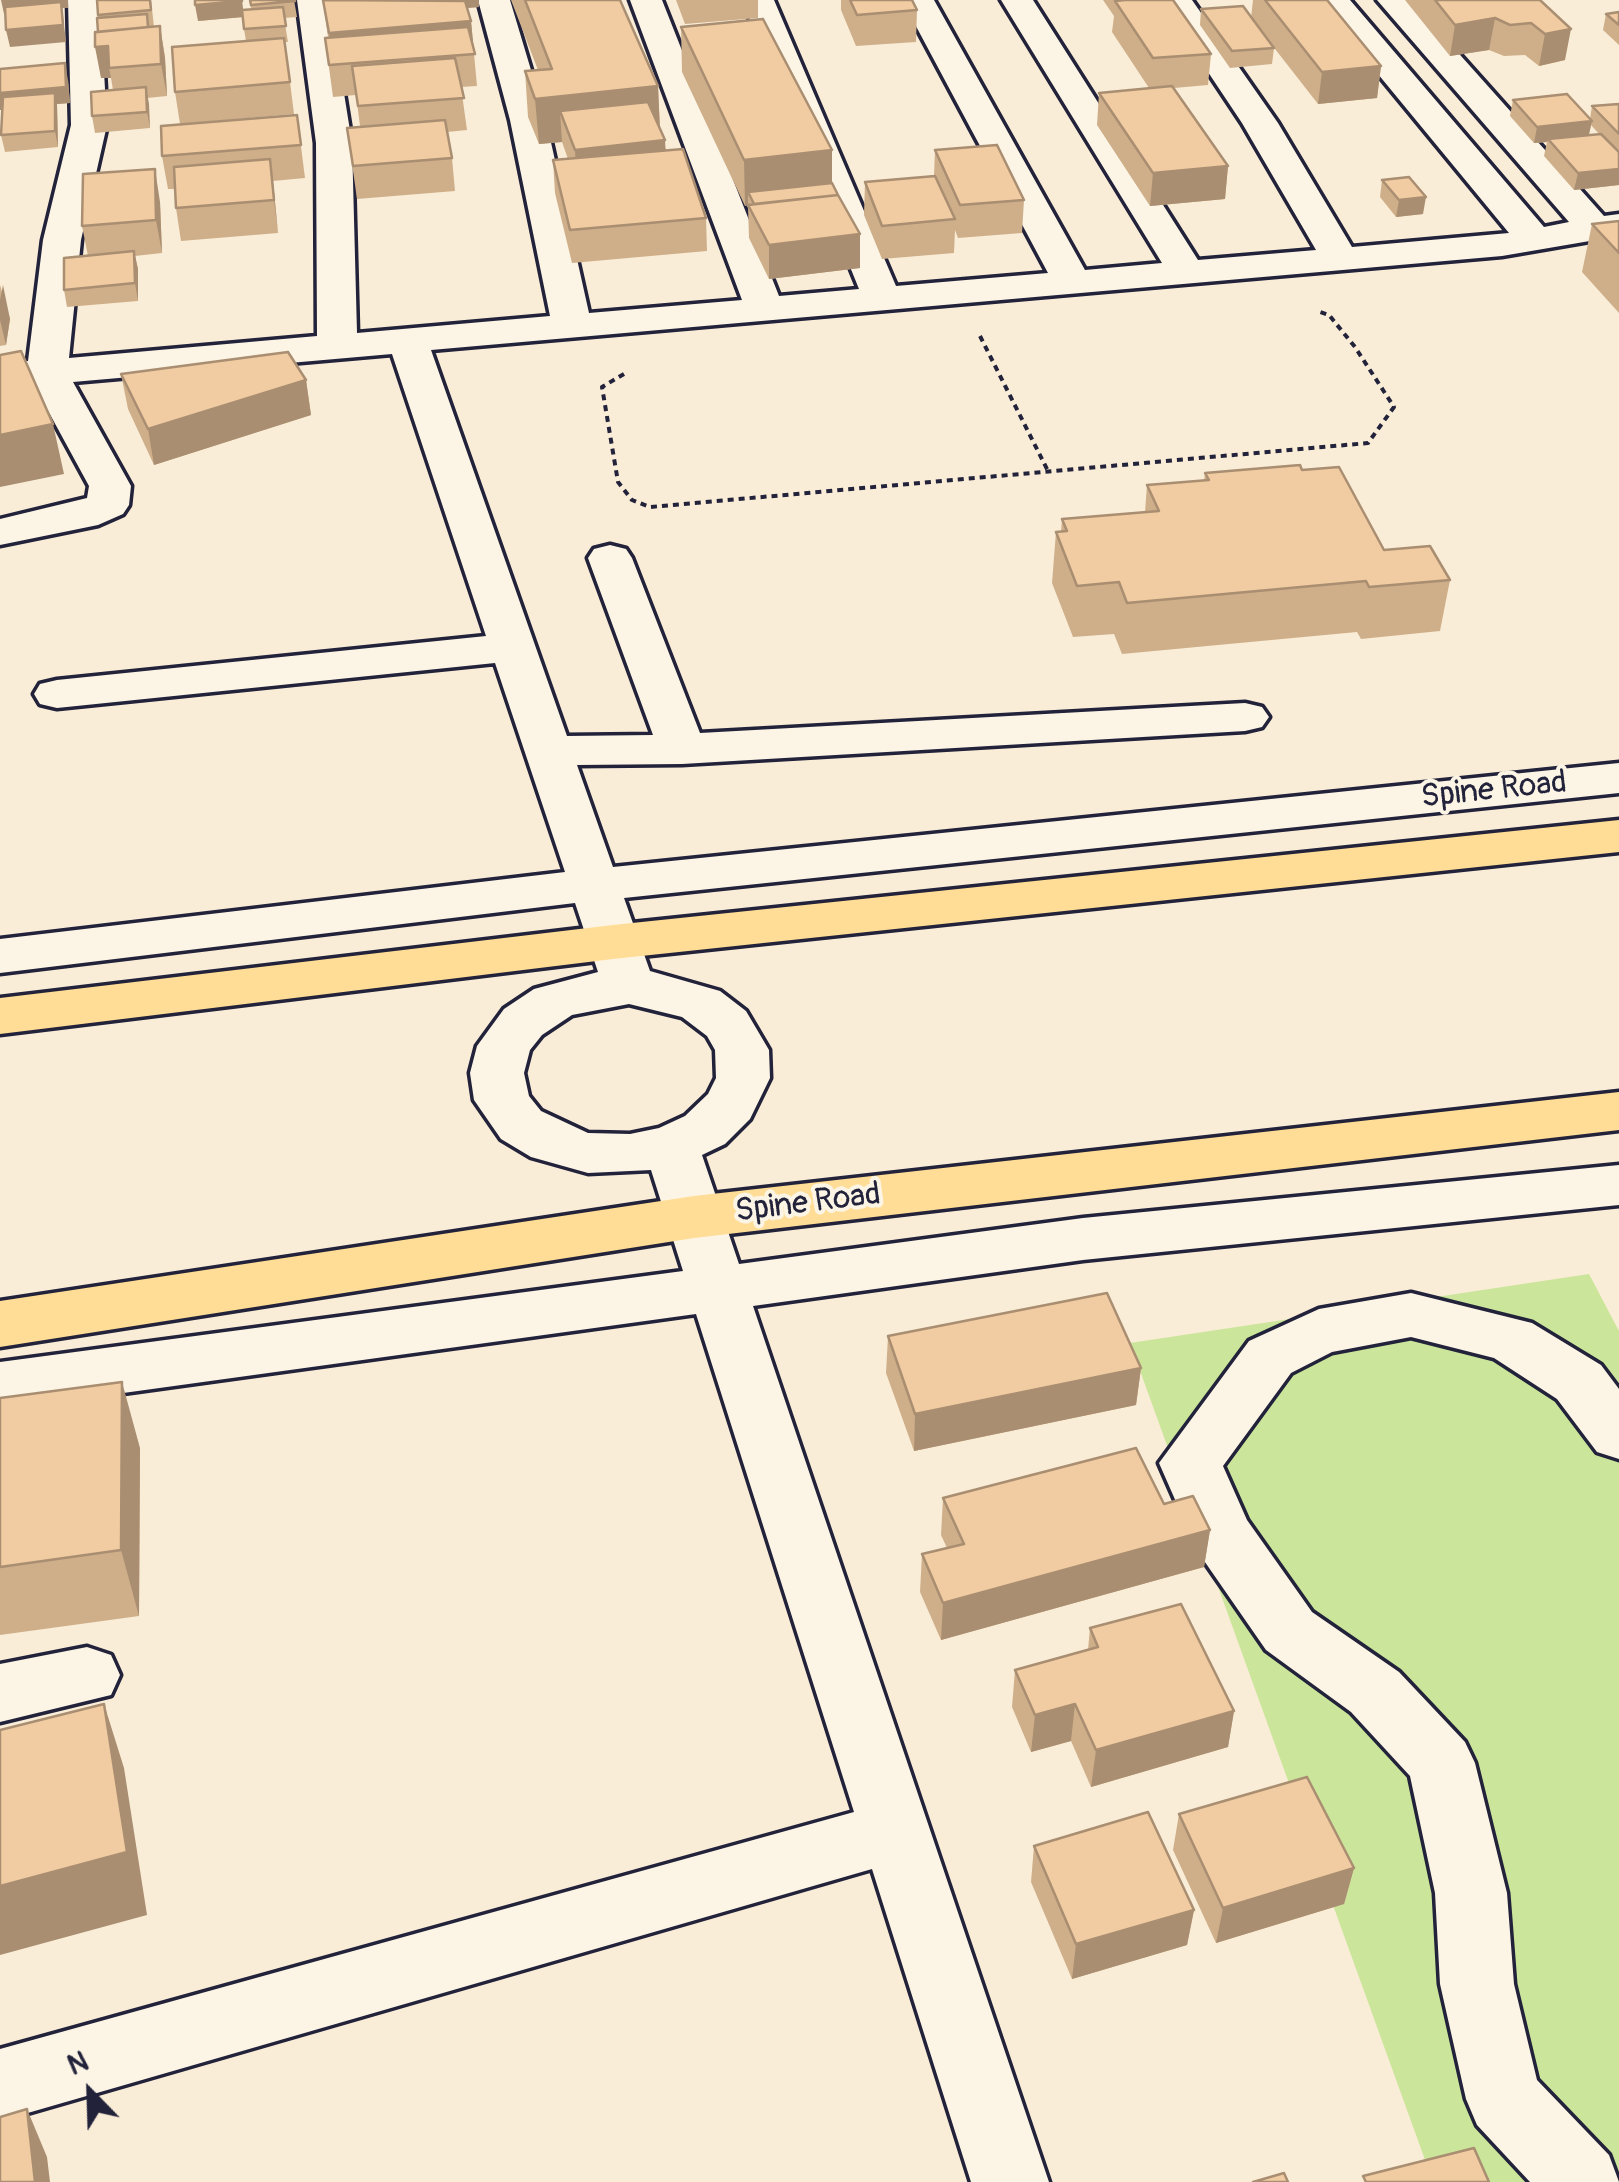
<!DOCTYPE html>
<html>
<head>
<meta charset="utf-8">
<style>
	body { margin:0 }
	#map { position:relative; width:1619px; height:2182px; overflow:hidden; background:#faedd7; font-family:Pangolin,sans-serif }
	canvas { display:block }
	.north { position:absolute; left:40px; top:2042px; width:100px; height:100px; -webkit-text-stroke:8px #fcf5e5; paint-order:stroke; rotate:337deg; font-size:28px; font-weight:700; line-height:40px; text-align:center; color:#22223b }
	.north::after { content:''; display:block; margin:auto; width:35px; height:45px; background:#22223b; clip-path:polygon(50% 0,100% 100%,50% 72%,0 100%) }
</style>
</head>
<body>
<div id="map">
<canvas width="1619" height="2182"></canvas>
<div class="north">N</div>
</div>
<script>
const g = document.querySelector('canvas').getContext('2d');
g.lineJoin = 'round';
function paint(path, color) { g.fillStyle = color; g.fill(path, 'evenodd'); }
const shape = rows => new Path2D(rows.map(r => 'M' + r).join(''));
function stroke(path, color, width, dash) { g.strokeStyle = color; g.lineWidth = width; g.lineCap = dash ? 'butt' : 'round'; g.setLineDash(dash || []); g.stroke(path); }
function drawText(font, color, halo, rows, align = 'center') {
  g.font = font + ' Pangolin,sans-serif'; g.lineWidth = 8; g.setLineDash([]); g.textBaseline = 'middle'; g.strokeStyle = halo; g.fillStyle = color; for (const [text, x, y, turn = 0] of rows) {
    g.save(); g.translate(x, y); g.rotate((+turn || 0) * Math.PI / 180); g.textAlign = isNaN(turn) ? turn : align; if (halo) g.strokeText(text, 0, 0); g.fillText(text, 0, 0); g.restore();
  }
}
paint(shape([
	[1589,1274,1619,1331,1619,2182,1433,2182,1130,1343]
]), '#cbe59b');
const minor = shape([
	[68,0,100,0,107,125,81,240,69,358,317,336,316,143,297,0,329,0,352,143,357,333,550,316,510,120,478,0,510,0,546,120,589,313,742,300,630,0,662,0,779,296,859,289,742,0,774,0,896,286,1048,273,902,0,934,0,1085,270,1162,263,1001,0,1033,0,1198,260,1316,250,1242,123,1160,0,1192,0,1278,123,1352,247,1509,233,1317,0,1350,0,1544,227,1569,222,1377,0,1411,0,1604,216,1619,214,1619,236,1502,256,431,350,567,736,653,735,588,558,594,549,610,545,626,549,632,558,700,733,1245,703,1262,707,1269,717,1262,727,1245,731,682,764,577,765,613,867,1619,763,1619,793,624,898,650,971,720,991,746,1011,769,1050,770,1078,750,1119,725,1144,702,1155,739,1264,1083,1218,1619,1165,1619,1205,1083,1260,753,1306,1049,2182,971,2182,872,1869,0,2121,0,2049,854,1812,696,1314,0,1410,0,1362,683,1271,651,1170,588,1173,531,1157,501,1139,474,1100,470,1073,477,1046,504,1009,534,989,598,972,575,903,0,973,0,939,565,872,495,663,57,708,40,704,34,694,40,684,57,680,486,636,392,354,73,382,131,486,129,505,123,514,98,525,0,545,0,519,87,498,89,486,34,385,0,388,0,364,28,361,43,240,71,125,68,0],
	[629,1004,682,1017,707,1036,715,1050,716,1078,708,1094,685,1116,659,1128,630,1134,588,1133,541,1111,529,1096,524,1073,530,1050,542,1035,572,1015,629,1004],
	[1411,1293,1532,1323,1601,1365,1619,1389,1619,1459,1597,1452,1557,1399,1494,1358,1411,1337,1332,1352,1291,1373,1223,1466,1247,1520,1312,1612,1399,1672,1465,1742,1475,1763,1507,1893,1514,1984,1537,2080,1609,2155,1619,2182,1530,2182,1477,2125,1466,2099,1440,1984,1435,1893,1410,1776,1351,1712,1266,1650,1198,1552,1159,1463,1249,1341,1319,1309,1411,1293],
	[87,1647,111,1655,120,1675,111,1695,0,1722,0,1664,87,1647]
]);
const major = shape([
	[1619,820,1619,852,613,959,0,1034,0,998,613,925,1619,820],
	[1619,1092,1619,1130,694,1238,0,1347,0,1301,694,1196,1619,1092]
]);
stroke(minor, '#22223b', 7);
stroke(major, '#22223b', 7);
stroke(shape([
	[980,336,1048,471],
	[624,374,602,387,618,482,632,500,650,507,1368,443,1394,407,1355,347,1329,315,1320,312]
]), '#22223b', 4, [6, 5]);
paint(minor, '#fcf5e5');
paint(major, '#ffdd96');
paint(shape([
	[97,0,151,0,154,27,160,26,165,58,167,96,147,98,150,128,95,133,92,116,113,90,111,78,101,78,98,32],
	[242,0,243,10,251,10,250,0,294,0,297,17,284,18,288,42,285,42,294,114,180,124,175,92,246,41,242,17,198,21],
	[323,0,479,7,467,8,471,21,477,86,461,87,467,130,447,132,452,158,455,191,357,199,347,128,360,126,356,95,333,97,325,38,328,37],
	[511,0,620,0,658,86,660,128,666,151,706,218,707,251,572,263,555,193,553,160,568,159,562,142,539,144,528,117,525,71,538,70],
	[676,0,758,0,758,18,685,24],
	[841,0,912,0,917,10,916,42,856,46,841,10],
	[1103,0,1173,0,1211,54,1208,85,1174,88,1228,166,1225,199,1150,206,1097,125,1099,93,1149,88,1112,32,1114,16],
	[1253,0,1327,0,1381,66,1377,98,1318,104,1261,31,1274,48,1272,64,1230,68,1200,25,1201,9,1251,18],
	[1405,0,1540,0,1565,60,1539,66,1525,55,1504,56,1489,50,1450,56],
	[1619,12,1619,45,1603,30,1606,14],
	[681,27,832,183,860,234,860,268,769,279,749,238,748,206,745,206,682,72],
	[0,69,68,80,70,103,57,104,58,147,5,152,1,135,2,110,0,110],
	[1513,100,1590,119,1592,106,1619,104,1619,185,1574,190,1544,156,1547,142,1534,143,1510,116],
	[1591,125,1599,134,1589,135],
	[297,115,305,178,273,181,278,233,181,241,176,208,175,189,168,189,162,156],
	[935,150,1024,200,1022,233,958,238,955,230,954,253,882,259,864,215,865,182,934,176],
	[1382,180,1423,214,1396,217,1380,197],
	[160,202,162,253,135,256,138,269,138,301,67,307,64,290,88,256,82,226],
	[1619,221,1619,313,1582,272,1592,224],
	[0,285,10,319,6,345,0,346],
	[121,374,306,380,311,415,154,465,128,409],
	[1302,470,1384,550,1450,580,1440,631,1361,639,1357,632,1122,654,1114,634,1073,637,1052,583,1056,532,1061,532,1062,519,1145,512,1147,485,1204,481,1205,473],
	[888,1336,1141,1368,1136,1405,914,1451,886,1373],
	[0,1398,140,1448,139,1616,0,1635],
	[943,1498,1164,1504,1210,1530,1204,1567,941,1640,920,1592,922,1554,947,1548,941,1535],
	[1090,1628,1234,1711,1228,1747,1091,1787,1071,1741,1031,1752,1012,1707,1015,1670,1088,1650],
	[1179,1814,1354,1868,1344,1904,1216,1943,1173,1850],
	[1034,1846,1194,1910,1187,1945,1072,1979,1031,1882]
]), '#cfaf8a');
paint(shape([
	[1,0,68,0,68,8,62,8,66,42,10,47,6,30,61,8,4,14],
	[431,0,479,0,479,7,432,11],
	[242,1,244,17,198,21,195,5],
	[147,14,150,30,109,68,111,78,101,78,95,47],
	[1495,18,1489,50,1450,56,1455,25],
	[471,21,474,52,333,65,329,33],
	[160,26,165,58,167,96,161,64],
	[1571,29,1565,60,1539,66,1545,34],
	[65,63,68,80,70,103,57,104,58,147,55,131,55,105,0,110,0,93],
	[1381,66,1377,98,1318,104,1322,72],
	[658,86,660,132,560,111,562,142,539,144,535,99],
	[146,87,149,104,150,128,147,112],
	[1592,121,1588,138,1548,139,1547,142,1534,143,1537,127],
	[665,140,667,173,577,183,575,150],
	[832,150,832,197,748,192,748,206,745,206,744,160],
	[270,159,274,192,278,233,274,200],
	[1228,166,1225,199,1150,206,1153,173],
	[155,169,160,202,162,253,156,220],
	[1619,169,1619,185,1574,190,1578,173],
	[1426,197,1423,214,1396,217,1399,200],
	[860,234,860,268,769,279,769,245],
	[134,251,138,269,138,301,135,283],
	[3,285,10,319,6,345,0,320,0,300],
	[306,380,311,415,154,465,148,429],
	[53,424,64,474,0,487,0,435],
	[1141,1368,1136,1405,914,1451,915,1414],
	[122,1382,140,1448,139,1616,121,1550],
	[1210,1530,1204,1567,941,1640,943,1603],
	[104,1704,124,1768,147,1915,0,1955,0,1886],
	[1075,1704,1071,1741,1031,1752,1035,1715],
	[1234,1711,1228,1747,1091,1787,1096,1750],
	[1354,1868,1344,1904,1216,1943,1223,1908],
	[1194,1910,1187,1945,1072,1979,1076,1944],
	[27,2109,47,2157,50,2182,35,2182]
]), '#a98e71');
const building = shape([
	[97,0,150,0,151,10,98,15,97,0],
	[195,0,242,0,242,1,195,5,195,0],
	[250,0,294,0,295,1,251,5,250,0],
	[323,0,465,1,471,21,329,33,323,0],
	[525,0,620,0,658,86,535,99,525,71,552,69,525,0],
	[850,0,912,0,917,10,857,15,850,0],
	[1125,0,1173,0,1211,54,1153,58,1115,1,1125,0],
	[1265,0,1327,0,1381,66,1322,72,1265,0],
	[1435,0,1540,0,1571,29,1545,34,1531,23,1510,25,1495,18,1455,25,1435,0],
	[61,2,63,25,6,30,5,7,61,2],
	[1243,6,1274,48,1232,51,1201,9,1243,6],
	[283,7,286,26,244,29,242,10,283,7],
	[1619,12,1619,25,1606,14,1619,12],
	[147,14,148,27,98,32,97,18,147,14],
	[763,19,832,150,744,160,681,27,763,19],
	[160,26,161,64,109,68,108,46,95,47,95,32,160,26],
	[468,27,475,54,329,65,325,38,468,27],
	[284,38,290,82,175,92,172,47,284,38],
	[455,58,464,98,358,106,352,66,455,58],
	[65,63,66,87,0,93,0,69,65,63],
	[1172,86,1228,166,1153,173,1099,93,1172,86],
	[146,87,147,112,92,116,91,92,146,87],
	[55,93,55,131,1,135,3,97,55,93],
	[1567,94,1592,121,1537,127,1513,100,1567,94],
	[648,102,665,140,575,150,560,111,648,102],
	[1619,104,1619,134,1592,106,1619,104],
	[297,115,301,145,162,156,161,126,297,115],
	[445,120,452,158,353,166,347,128,445,120],
	[1601,134,1619,152,1619,169,1578,173,1548,139,1601,134],
	[997,145,1024,200,960,205,935,150,997,145],
	[683,149,706,218,570,230,553,160,683,149],
	[270,159,274,200,176,208,174,167,270,159],
	[155,169,156,220,82,226,83,174,155,169],
	[935,176,955,219,882,226,865,182,935,176],
	[1409,177,1426,197,1399,200,1382,180,1409,177],
	[832,183,838,195,754,204,748,192,832,183],
	[838,195,860,234,769,245,748,205,838,195],
	[1619,221,1619,253,1592,224,1619,221],
	[134,251,135,283,64,290,64,258,134,251],
	[21,351,53,424,0,435,0,355,21,351],
	[288,352,306,380,148,429,121,374,288,352],
	[1300,465,1302,470,1339,467,1384,550,1430,546,1450,580,1369,587,1366,581,1127,603,1119,582,1077,586,1056,532,1067,531,1062,519,1159,511,1147,485,1209,480,1205,473,1300,465],
	[1107,1293,1141,1368,915,1414,888,1336,1107,1293],
	[122,1382,121,1550,0,1567,0,1398,122,1382],
	[1136,1448,1164,1504,1193,1496,1210,1530,943,1603,922,1554,964,1544,943,1498,1136,1448],
	[1181,1604,1234,1711,1096,1750,1075,1704,1035,1715,1015,1670,1098,1647,1090,1628,1181,1604],
	[104,1704,127,1852,0,1886,0,1730,104,1704],
	[1307,1777,1354,1868,1223,1908,1179,1814,1307,1777],
	[1148,1812,1194,1910,1076,1944,1034,1846,1148,1812],
	[27,2109,35,2182,0,2182,0,2117,27,2109],
	[1474,2148,1489,2182,1366,2182,1363,2176,1474,2148],
	[1284,2173,1288,2182,1253,2182,1284,2173]
]);
paint(building, '#f1cba1');
stroke(building, '#a98e71', 2.5);
drawText('32px', '#22223b', '#fcf5e5', [
	["Spine Road",1494,791,-6],
	["Spine Road",808,1204,-7]
]);
</script>
</body>
</html>
